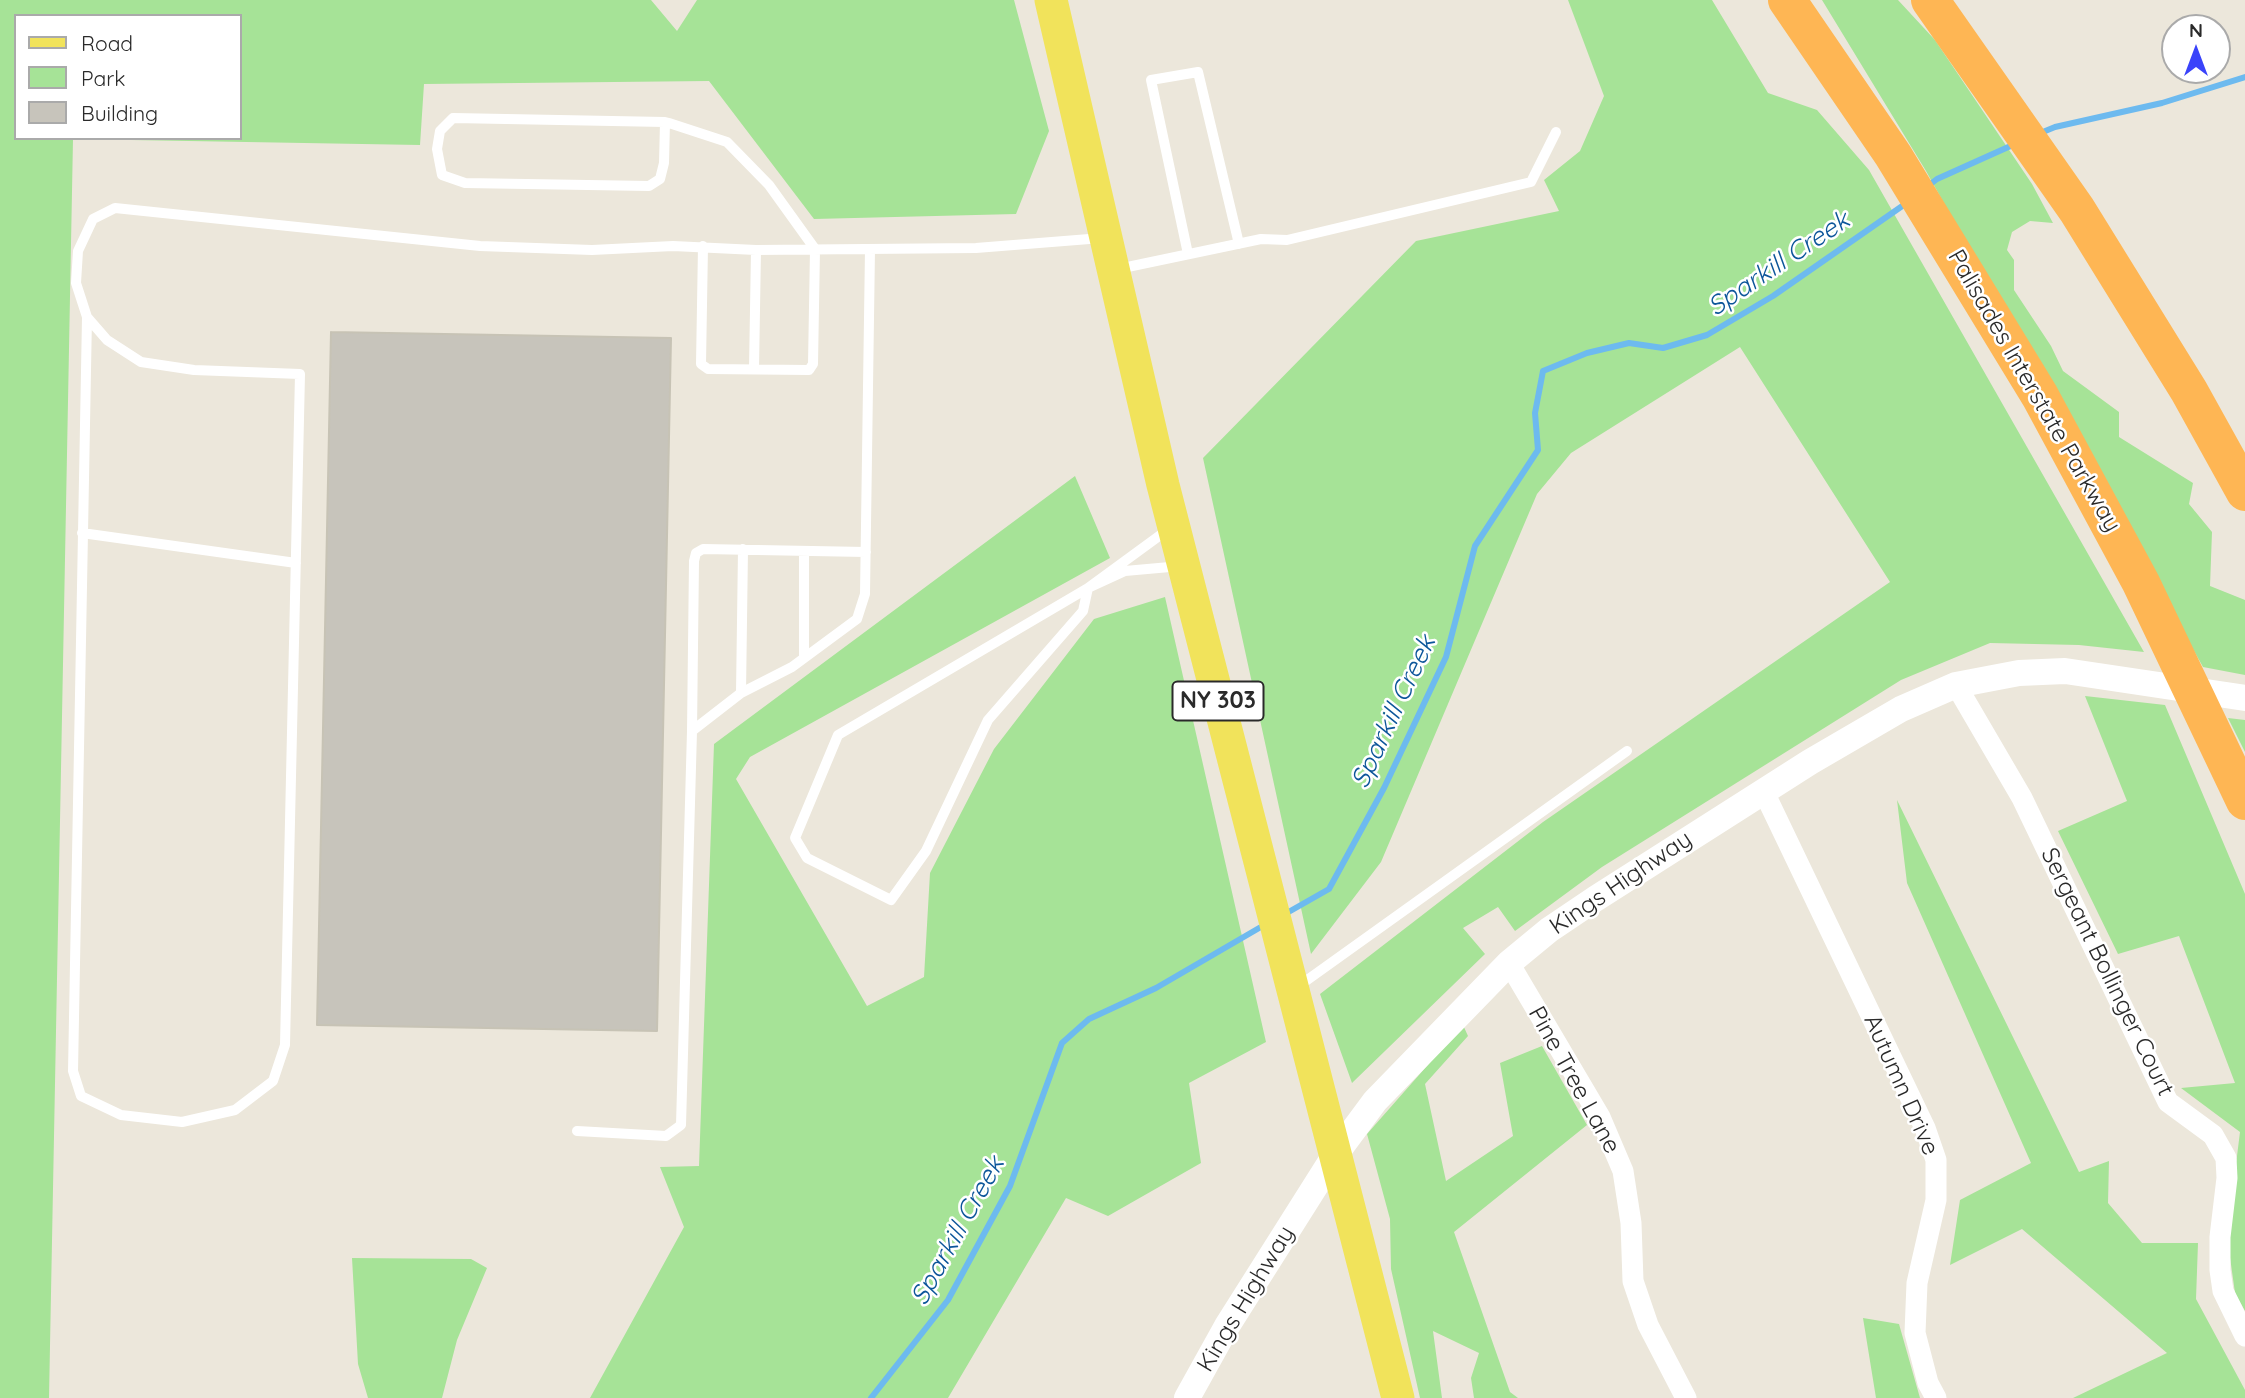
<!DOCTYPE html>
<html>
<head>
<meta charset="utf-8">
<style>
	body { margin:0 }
	#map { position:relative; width:2245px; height:1398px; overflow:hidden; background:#ece7db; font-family:Quicksand,sans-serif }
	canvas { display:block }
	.legend { position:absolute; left:14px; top:14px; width:228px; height:126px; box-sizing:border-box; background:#fff; border:2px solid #aaa; margin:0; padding:9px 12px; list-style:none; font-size:21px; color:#2a2a2a }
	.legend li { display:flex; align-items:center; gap:14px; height:35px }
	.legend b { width:35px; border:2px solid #aaa }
	.north { position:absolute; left:2161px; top:14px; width:70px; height:70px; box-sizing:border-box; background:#fff; border:2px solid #aaa; border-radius:50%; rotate:0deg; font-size:19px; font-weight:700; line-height:28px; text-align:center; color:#2a2a2a }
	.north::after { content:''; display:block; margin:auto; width:24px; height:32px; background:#3a43fa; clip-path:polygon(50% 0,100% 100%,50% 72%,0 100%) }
</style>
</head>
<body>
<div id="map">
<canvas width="2245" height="1398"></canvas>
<ul class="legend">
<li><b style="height:9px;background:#f1e35b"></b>Road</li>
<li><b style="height:19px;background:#a6e397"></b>Park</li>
<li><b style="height:19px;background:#c7c4bb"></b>Building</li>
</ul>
<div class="north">N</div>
</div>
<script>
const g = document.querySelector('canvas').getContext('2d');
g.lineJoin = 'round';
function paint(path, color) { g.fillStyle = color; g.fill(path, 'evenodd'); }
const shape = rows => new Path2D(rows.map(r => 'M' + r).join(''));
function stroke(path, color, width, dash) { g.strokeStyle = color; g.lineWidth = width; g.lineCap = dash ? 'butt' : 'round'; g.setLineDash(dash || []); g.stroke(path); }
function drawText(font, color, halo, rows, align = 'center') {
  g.font = font + ' Quicksand,sans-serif'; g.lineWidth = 5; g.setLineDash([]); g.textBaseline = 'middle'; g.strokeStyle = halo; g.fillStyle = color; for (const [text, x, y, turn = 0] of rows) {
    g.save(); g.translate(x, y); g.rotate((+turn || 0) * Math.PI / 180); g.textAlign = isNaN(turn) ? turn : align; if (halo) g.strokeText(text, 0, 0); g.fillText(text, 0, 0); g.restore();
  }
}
paint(shape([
	[0,0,651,0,677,31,697,0,1014,0,1049,131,1016,214,814,219,709,81,424,84,420,145,73,139,49,1398,0,1398],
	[16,16,240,16,240,138,16,138],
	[1568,0,1712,0,1768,93,1817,110,1869,170,2144,652,2079,645,1990,643,1901,680,1602,867,1515,931,1498,907,1463,928,1485,954,1352,1083,1320,994,1543,822,1890,582,1740,347,1571,453,1537,494,1381,862,1311,954,1203,458,1416,241,1559,211,1544,180,1580,151,1604,96],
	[1822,0,1898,0,1935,40,2032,184,2053,223,2030,221,2012,232,2007,250,2014,260,2014,290,2051,346,2063,371,2119,412,2119,437,2193,483,2189,504,2212,532,2210,586,2245,600,2245,675,2203,667,1926,171],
	[1075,476,1110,558,750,757,736,779,867,1006,924,977,930,873,994,749,1094,619,1165,597,1266,1042,1189,1083,1201,1163,1108,1216,1066,1198,948,1398,590,1398,684,1227,660,1167,699,1166,714,744],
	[2085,696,2165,705,2245,894,2245,1311,2235,1293,2227,1236,2240,1132,2181,1088,2235,1083,2179,936,2118,954,2058,831,2127,801],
	[2228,718,2245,720,2245,752],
	[1897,800,2079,1172,2109,1161,2108,1203,2142,1243,2198,1243,2196,1299,2245,1390,2245,1398,2073,1398,2167,1353,2022,1229,1950,1265,1960,1200,2031,1163,1907,883],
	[1463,1025,1468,1036,1425,1084,1446,1181,1513,1136,1500,1063,1542,1046,1587,1125,1454,1232,1510,1392,1518,1398,1474,1398,1471,1378,1479,1353,1433,1331,1442,1398,1420,1398,1391,1269,1390,1219,1367,1134],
	[352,1258,471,1259,487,1268,457,1340,442,1398,368,1398,358,1364],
	[1863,1318,1899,1324,1920,1398,1876,1398]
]), '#a6e397');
stroke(shape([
	[2038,134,2055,127,2162,103,2245,77],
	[1928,186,1937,179,2015,144],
	[1285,914,1329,889,1384,788,1446,657,1475,546,1538,450,1535,413,1543,371,1587,353,1629,343,1663,348,1707,335,1773,296,1908,202],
	[871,1398,948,1300,1010,1186,1062,1043,1089,1019,1156,988,1266,924]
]), '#6dbaef', 6);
const building = shape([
	[331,332,671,338,657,1031,317,1025,331,332]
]);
paint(building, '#c7c4bb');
stroke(building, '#c7c3b5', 2);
stroke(shape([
	[665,122,664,163,660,179,649,186,465,183,442,175,437,149,440,131,453,118,665,122,669,123,727,142,769,185,815,249,813,364,809,370,708,369,701,364,703,246],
	[1188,254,1151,80,1198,72,1239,244],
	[1118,269,1261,239,1287,240,1531,182,1556,132],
	[87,317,73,1071,81,1096,121,1115,182,1122,235,1110,273,1081,285,1045,300,374,194,370,141,362,107,340,87,317,76,283,78,251,93,219,115,208,480,246,592,250,673,246,756,250,976,248,1102,238],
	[754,369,756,250],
	[1170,528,1088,588,1083,611,988,720,926,851,891,900,807,858,795,838,838,735,1088,588,1125,571,1181,566],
	[82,533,296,563],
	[804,658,804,551],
	[741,693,743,549],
	[692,731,694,561,696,553,703,549,866,552],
	[1296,988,1627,751],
	[577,1131,666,1136,681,1125,692,731,741,693,792,667,857,619,865,594,870,249]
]), '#fff', 10);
stroke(shape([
	[1956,685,2022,798,2168,1102,2213,1135,2226,1158,2227,1178,2220,1237,2220,1270,2223,1291,2245,1336],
	[1763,790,1925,1128,1936,1160,1936,1200,1917,1283,1915,1333,1928,1383,1936,1398],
	[1509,963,1600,1117,1623,1171,1631,1223,1633,1281,1648,1325,1686,1398]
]), '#fff', 21);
stroke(shape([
	[1187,1398,1227,1326,1335,1155,1375,1101,1509,963,1549,930,1595,899,1810,762,1901,709,1956,685,2019,673,2065,671,2245,698]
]), '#fff', 26);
stroke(shape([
	[1051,0,1163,485,1398,1398]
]), '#f1e35b', 33);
stroke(shape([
	[1787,0,1893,155,2040,396,2141,583,2245,801],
	[1930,0,2077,210,2189,391,2245,492]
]), '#feb654', 38);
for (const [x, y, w] of [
	[1218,701,91]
]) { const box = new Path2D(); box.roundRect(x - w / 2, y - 19.5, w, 39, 5); g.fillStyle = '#fff'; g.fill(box); stroke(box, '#2a2a2a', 2); }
drawText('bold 23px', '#2a2a2a', null, [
	["NY 303",1218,701]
]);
drawText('24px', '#2a2a2a', '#fff', [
	["Palisades Interstate Parkway",2034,391,60],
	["Kings Highway",1621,883,-34],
	["Sergeant Bollinger Court",2107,972,64],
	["Pine Tree Lane",1574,1080,61],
	["Autumn Drive",1901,1085,66],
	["Kings Highway",1246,1299,-59]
]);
drawText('italic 26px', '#0d569a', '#fff', [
	["Sparkill Creek",1779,264,-34],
	["Sparkill Creek",1394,712,-65],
	["Sparkill Creek",958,1231,-61]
]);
</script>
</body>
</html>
